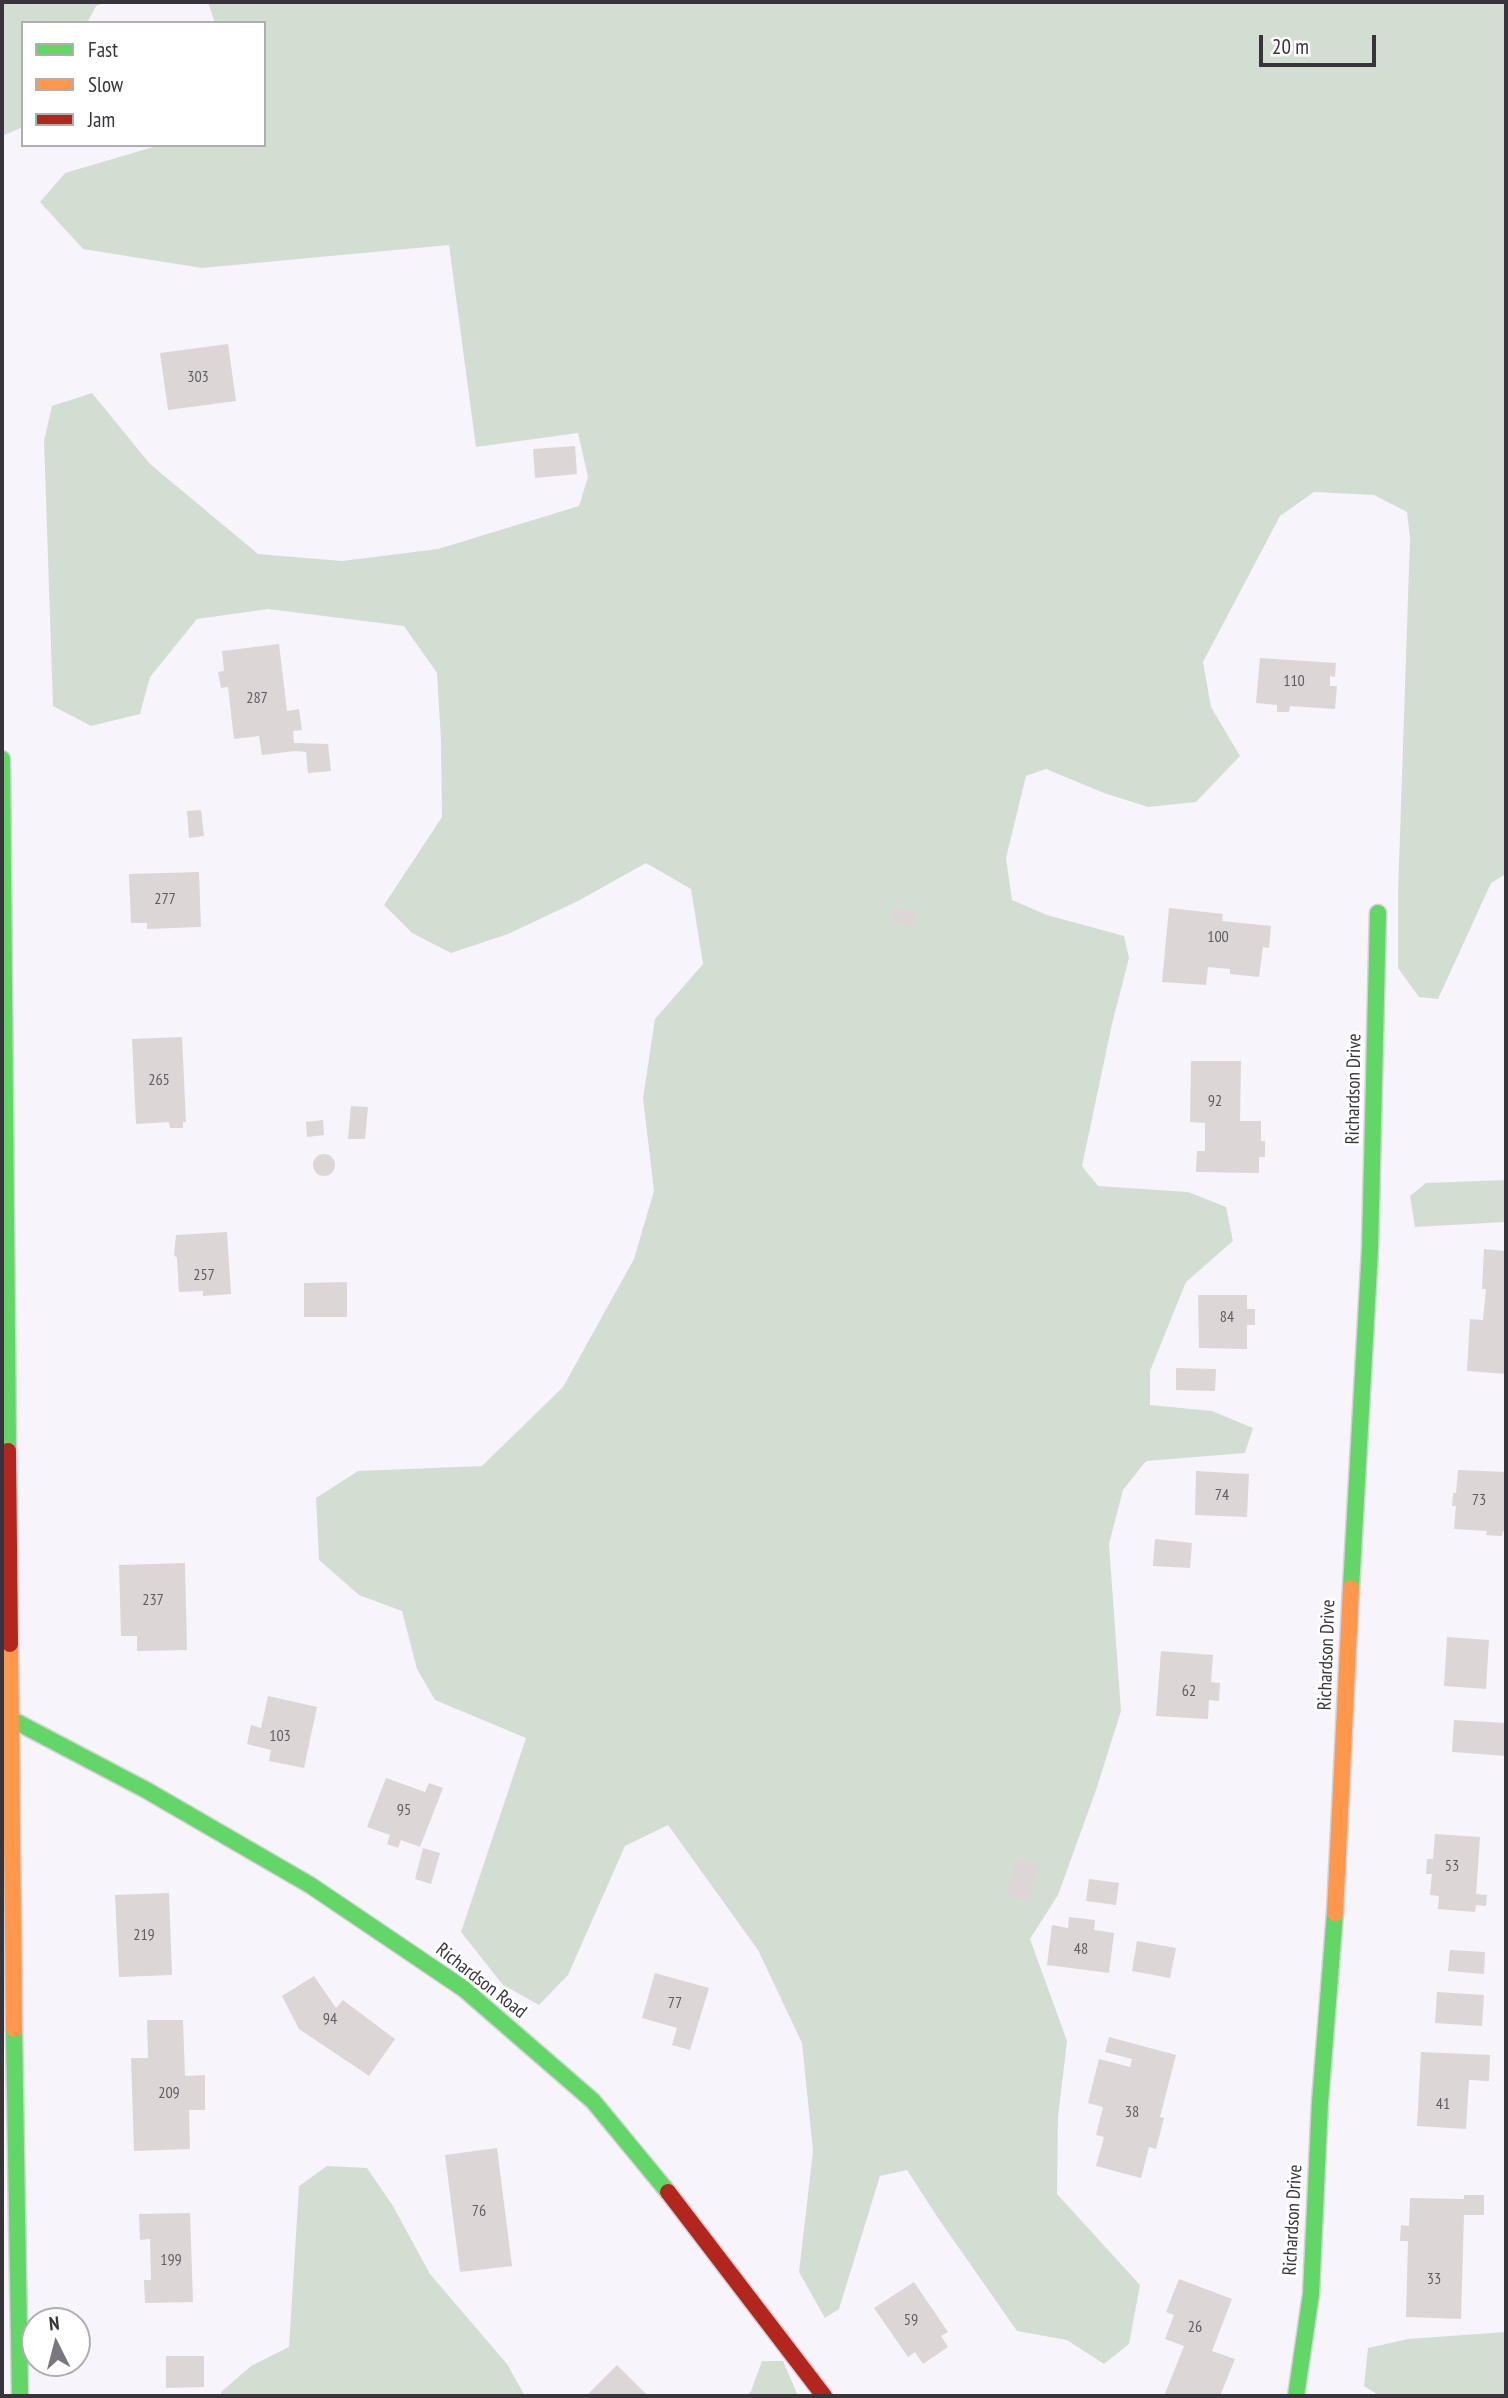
<!DOCTYPE html>
<html>
<head>
<meta charset="utf-8">
<style>
	body { margin:0 }
	#map { position:relative; width:1508px; height:2398px; overflow:hidden; background:#f8f4fb; font-family:"PT Sans Narrow",sans-serif }
	canvas { display:block }
	.frame { position:absolute; inset:0; border:4px solid #38343c; pointer-events:none }
	.legend { position:absolute; left:21px; top:21px; width:245px; height:126px; box-sizing:border-box; background:#fff; border:2px solid #afaeb1; margin:0; padding:9px 12px; list-style:none; font-size:21px; color:#38343c }
	.legend li { display:flex; align-items:center; gap:14px; height:35px }
	.legend b { width:35px; border:2px solid #afaeb1 }
	.north { position:absolute; left:21px; top:2307px; width:70px; height:70px; box-sizing:border-box; background:#fff; border:2px solid #afaeb1; border-radius:50%; rotate:354deg; font-size:19px; font-weight:700; line-height:28px; text-align:center; color:#38343c }
	.north::after { content:''; display:block; margin:auto; width:24px; height:32px; background:#7b777f; clip-path:polygon(50% 0,100% 100%,50% 72%,0 100%) }
	.scale { position:absolute; left:1259px; top:35px; width:117px; height:32px; box-sizing:border-box; border:4px solid #38343c; border-top:0; padding-left:9px; font-size:21px; line-height:24px; white-space:nowrap; color:#38343c; -webkit-text-stroke:5px #fff; paint-order:stroke }
</style>
</head>
<body>
<div id="map">
<canvas width="1508" height="2398"></canvas>
<div class="frame"></div>
<ul class="legend">
<li><b style="height:9px;background:#63d668"></b>Fast</li>
<li><b style="height:9px;background:#ff974d"></b>Slow</li>
<li><b style="height:9px;background:#b3261e"></b>Jam</li>
</ul>
<div class="north">N</div>
<div class="scale">20 m</div>
</div>
<script>
const g = document.querySelector('canvas').getContext('2d');
g.lineJoin = 'round';
function paint(path, color) { g.fillStyle = color; g.fill(path, 'evenodd'); }
const shape = rows => new Path2D(rows.map(r => 'M' + r).join(''));
function stroke(path, color, width, dash) { g.strokeStyle = color; g.lineWidth = width; g.lineCap = dash ? 'butt' : 'round'; g.setLineDash(dash || []); g.stroke(path); }
function drawText(font, color, halo, rows, align = 'center') {
  g.font = font + ' "PT Sans Narrow",sans-serif'; g.lineWidth = 6; g.setLineDash([]); g.textBaseline = 'middle'; g.strokeStyle = halo; g.fillStyle = color; for (const [text, x, y, turn = 0] of rows) {
    g.save(); g.translate(x, y); g.rotate((+turn || 0) * Math.PI / 180); g.textAlign = isNaN(turn) ? turn : align; if (halo) g.strokeText(text, 0, 0); g.fillText(text, 0, 0); g.restore();
  }
}
paint(shape([
	[2,2,106,2,96,6,87,23,23,23,23,127,2,136],
	[208,2,1506,2,1506,874,1491,883,1438,999,1419,997,1398,968,1398,893,1410,538,1407,512,1374,495,1314,492,1280,516,1203,662,1211,707,1240,756,1196,802,1148,807,1104,793,1046,769,1026,776,1006,858,1012,900,1047,915,1124,936,1129,958,1112,1024,1082,1166,1098,1186,1188,1192,1226,1207,1233,1241,1186,1282,1150,1371,1150,1405,1212,1411,1253,1428,1245,1453,1146,1461,1123,1490,1109,1544,1121,1711,1096,1790,1058,1895,1030,1939,1067,2041,1058,2117,1057,2194,1140,2285,1129,2344,1104,2364,1067,2340,1017,2331,938,2218,907,2170,880,2176,839,2309,825,2318,799,2272,813,2151,802,2043,758,1950,668,1825,625,1846,568,1975,539,2005,503,1985,461,1932,526,1738,435,1700,417,1669,402,1611,359,1595,319,1560,316,1498,358,1471,482,1466,563,1387,634,1259,654,1191,643,1098,655,1019,703,964,691,889,646,863,578,901,508,934,451,953,412,933,384,905,442,817,441,740,437,673,404,626,268,609,197,619,150,677,140,714,91,726,53,706,44,441,52,406,92,393,150,464,258,554,342,561,438,549,579,506,588,477,578,433,476,447,449,245,202,268,83,249,40,202,65,173,160,145,264,145,264,23,215,23],
	[1506,1180,1506,1222,1415,1227,1410,1196,1426,1183],
	[327,2166,367,2168,393,2206,430,2274,507,2364,525,2396,221,2396,221,2392,251,2366,289,2347,299,2186],
	[1506,2332,1506,2396,1380,2396,1364,2386,1368,2348,1408,2339],
	[762,2361,783,2361,798,2396,747,2396,751,2391]
]), '#d3ded2');
paint(shape([
	[228,344,236,401,168,410,160,353],
	[575,446,577,474,535,478,533,449],
	[279,644,287,711,299,709,302,730,293,731,294,743,328,744,331,771,308,773,306,752,295,751,262,755,259,736,234,739,228,687,221,688,218,672,224,671,222,651],
	[1260,658,1336,663,1335,677,1330,676,1330,686,1337,686,1335,709,1290,706,1289,712,1277,712,1277,705,1256,703],
	[201,810,204,836,189,838,187,811],
	[199,872,201,927,147,929,147,923,131,923,129,874],
	[892,908,917,911,915,927,890,924],
	[1169,908,1223,914,1222,921,1271,926,1269,948,1263,947,1259,977,1230,974,1230,969,1208,967,1206,985,1162,982],
	[182,1037,186,1122,183,1122,183,1128,170,1128,169,1122,136,1124,132,1039],
	[1191,1061,1241,1061,1240,1121,1261,1121,1261,1141,1265,1141,1265,1157,1259,1157,1259,1173,1196,1172,1197,1151,1205,1151,1205,1123,1190,1122],
	[351,1106,368,1107,365,1139,348,1139],
	[323,1120,324,1135,307,1137,306,1122],
	'313 1165a11 11 0 1 1 22 0a11 11 0 1 1-22 0Z',
	[227,1232,231,1294,203,1296,203,1291,179,1292,177,1258,174,1255,176,1235],
	[1484,1249,1506,1251,1506,1374,1467,1371,1470,1319,1483,1320,1486,1289,1482,1289],
	[347,1282,347,1317,304,1317,304,1283],
	[1198,1295,1247,1295,1247,1309,1255,1309,1255,1325,1247,1325,1247,1349,1199,1348],
	[1176,1368,1216,1369,1215,1391,1176,1390],
	[1458,1470,1506,1472,1505,1531,1503,1531,1502,1536,1486,1535,1487,1531,1454,1529,1456,1506,1452,1506,1453,1493,1456,1493],
	[1196,1471,1249,1474,1247,1517,1195,1515],
	[1155,1539,1192,1543,1190,1568,1153,1566],
	[185,1563,187,1650,137,1651,137,1636,121,1636,119,1565],
	[1447,1637,1489,1640,1486,1689,1444,1686],
	[1161,1651,1213,1655,1211,1682,1220,1683,1219,1701,1209,1700,1208,1719,1156,1716],
	[268,1696,317,1707,304,1768,269,1761,271,1750,247,1744,251,1725,261,1728],
	[1454,1720,1506,1723,1506,1756,1452,1752],
	[386,1778,425,1792,429,1783,443,1788,420,1847,401,1840,398,1848,387,1844,390,1835,367,1827],
	[1435,1834,1480,1837,1476,1894,1487,1895,1486,1906,1476,1905,1475,1912,1438,1909,1439,1896,1430,1895,1432,1874,1426,1874,1427,1859,1433,1859],
	[423,1848,440,1853,431,1884,415,1879],
	[1016,1859,1039,1864,1029,1902,1006,1896],
	[1089,1879,1119,1883,1116,1905,1086,1901],
	[169,1893,172,1975,119,1977,115,1895],
	[1069,1917,1095,1920,1094,1930,1114,1933,1109,1973,1047,1965,1052,1925,1068,1928],
	[1137,1941,1176,1948,1170,1978,1132,1971],
	[1450,1950,1485,1952,1484,1974,1448,1971],
	[655,1973,709,1988,690,2050,672,2045,677,2028,642,2018],
	[314,1976,336,2008,343,2000,395,2039,369,2076,299,2029,282,1996],
	[1437,1992,1484,1995,1482,2026,1435,2023],
	[147,2020,183,2020,185,2076,205,2075,205,2110,189,2110,190,2149,134,2151,131,2058,148,2058],
	[1109,2037,1176,2055,1160,2117,1164,2118,1156,2149,1149,2147,1141,2178,1096,2166,1104,2137,1096,2135,1103,2107,1088,2103,1099,2059,1130,2067,1132,2059,1105,2052],
	[1421,2052,1490,2055,1489,2081,1469,2080,1466,2129,1417,2126],
	[497,2148,512,2266,460,2272,445,2155],
	[1464,2195,1484,2195,1484,2215,1464,2215,1461,2319,1406,2317,1408,2241,1400,2241,1401,2225,1409,2226,1410,2198,1464,2199],
	[190,2213,193,2302,145,2303,144,2280,151,2280,150,2239,140,2240,139,2214],
	[1179,2279,1232,2299,1212,2351,1235,2359,1220,2396,1164,2396,1184,2346,1165,2339,1174,2315,1166,2312],
	[914,2282,948,2332,941,2336,948,2347,923,2364,915,2352,908,2357,874,2308],
	[166,2356,204,2356,204,2387,166,2388],
	[617,2365,648,2396,586,2396]
]), '#dcd6d7');
const fast = shape([
	[2,759,8,1451],
	[1351,1588,1370,1249,1378,913],
	[11,1719,146,1790,310,1885,464,1989,593,2101,668,2192],
	[14,2029,20,2396],
	[1296,2396,1311,2294,1320,2102,1335,1913]
]);
const slow = shape([
	[10,1644,14,2029],
	[1335,1913,1351,1588]
]);
const jam = shape([
	[8,1451,10,1644],
	[668,2192,824,2396]
]);
stroke(fast, '#d5d1d8', 19);
stroke(slow, '#d5d1d8', 19);
stroke(jam, '#d5d1d8', 19);
stroke(fast, '#63d668', 16);
stroke(slow, '#ff974d', 16);
stroke(jam, '#b3261e', 16);
drawText('16px', '#615c63', null, [
	["303",198,377],
	["110",1294,681],
	["287",257,698],
	["277",165,899],
	["100",1218,937],
	["265",159,1080],
	["92",1215,1101],
	["257",204,1275],
	["84",1227,1317],
	["74",1222,1495],
	["73",1479,1500],
	["237",153,1600],
	["62",1189,1691],
	["103",280,1736],
	["95",404,1810],
	["53",1452,1866],
	["219",144,1935],
	["48",1081,1949],
	["77",675,2003],
	["94",330,2019],
	["209",169,2093],
	["41",1443,2104],
	["38",1132,2112],
	["76",479,2211],
	["199",171,2260],
	["33",1434,2279],
	["59",911,2320],
	["26",1195,2327]
]);
drawText('19px', '#38343c', '#fff', [
	["Richardson Drive",1354,1089,-89],
	["Richardson Drive",1327,1655,-88],
	["Richardson Road",481,1981,38],
	["Richardson Drive",1293,2220,-87]
]);
</script>
</body>
</html>
